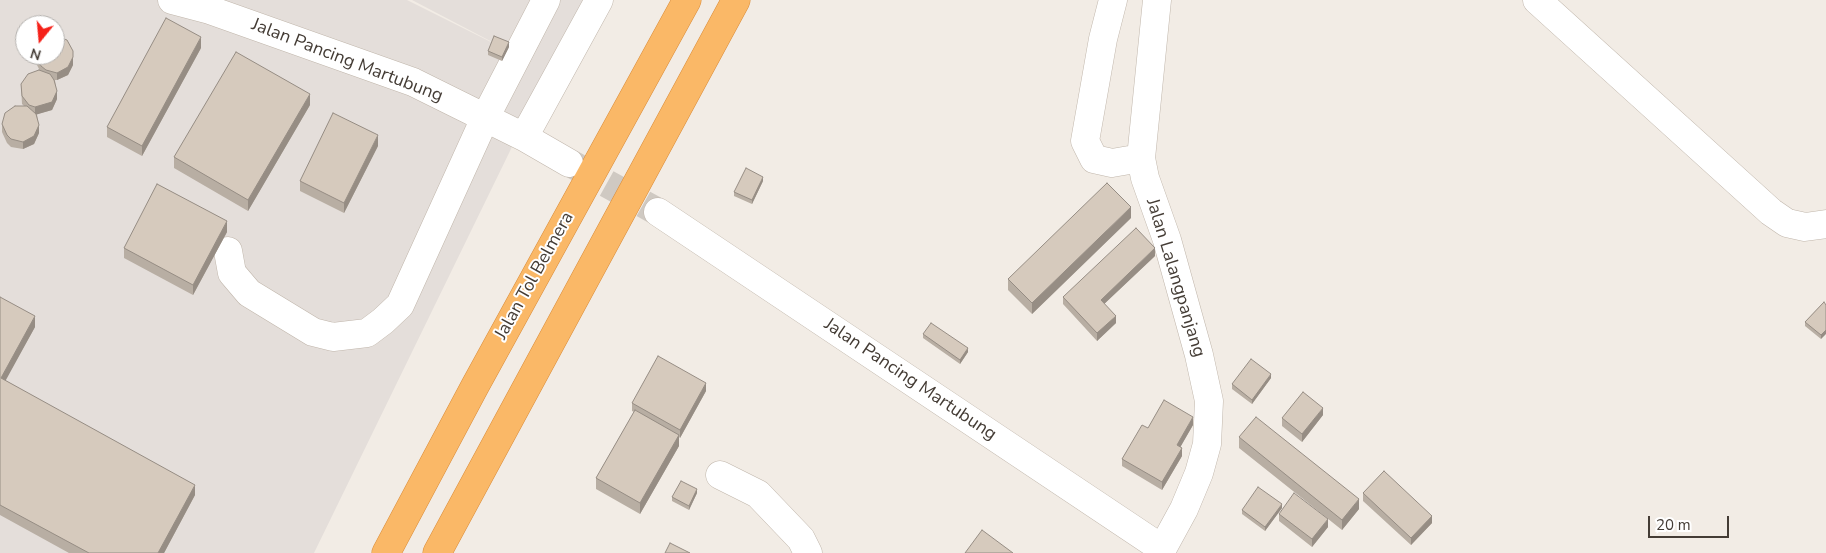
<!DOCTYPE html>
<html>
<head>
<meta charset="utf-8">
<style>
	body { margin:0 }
	#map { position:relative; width:1826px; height:553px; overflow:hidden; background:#f2ece5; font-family:"Nunito Sans",sans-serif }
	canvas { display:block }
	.north { position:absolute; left:15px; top:15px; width:50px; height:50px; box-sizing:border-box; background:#fff; border:1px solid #b4b1ae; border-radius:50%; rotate:197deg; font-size:14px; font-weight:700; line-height:20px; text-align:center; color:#443c35 }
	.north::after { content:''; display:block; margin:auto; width:18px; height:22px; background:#f52119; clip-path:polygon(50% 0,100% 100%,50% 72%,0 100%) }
	.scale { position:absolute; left:1648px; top:516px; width:81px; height:22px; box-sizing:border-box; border:2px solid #443c35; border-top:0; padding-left:6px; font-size:15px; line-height:18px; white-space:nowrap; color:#443c35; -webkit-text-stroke:4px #fff; paint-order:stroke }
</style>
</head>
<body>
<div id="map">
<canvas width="1826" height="553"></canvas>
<div class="north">N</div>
<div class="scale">20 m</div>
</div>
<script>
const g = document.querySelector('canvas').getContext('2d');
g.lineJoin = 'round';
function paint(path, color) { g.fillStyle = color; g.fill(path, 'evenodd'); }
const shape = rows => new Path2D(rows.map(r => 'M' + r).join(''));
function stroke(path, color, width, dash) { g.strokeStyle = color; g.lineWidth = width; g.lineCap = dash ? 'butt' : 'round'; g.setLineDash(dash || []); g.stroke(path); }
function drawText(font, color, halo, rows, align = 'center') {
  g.font = font + ' "Nunito Sans",sans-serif'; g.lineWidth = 4; g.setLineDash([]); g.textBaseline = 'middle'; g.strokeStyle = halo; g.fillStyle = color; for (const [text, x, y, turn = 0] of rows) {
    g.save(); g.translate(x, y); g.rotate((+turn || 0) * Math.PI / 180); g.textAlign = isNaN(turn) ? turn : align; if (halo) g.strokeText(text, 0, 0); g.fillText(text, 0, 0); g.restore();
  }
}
paint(shape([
	[0,0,407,0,515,54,412,0,587,0,549,71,314,553,0,553],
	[25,25,55,25,55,55,25,55]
]), '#e4deda');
stroke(shape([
	[570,163,658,212]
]), '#cfc9c2', 28, [28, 14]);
const minor = shape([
	[172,0,210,10,413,82,524,137,569,163],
	[1113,0,1103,39,1085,141,1094,159,1112,163,1141,158],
	[1157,0,1141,158,1145,178,1167,240,1199,355,1209,401,1207,444,1199,473,1184,509,1160,553],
	[1537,0,1771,212,1787,223,1805,227,1826,224],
	[524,137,599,0],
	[658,212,1161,548],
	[228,251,232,273,249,293,313,332,333,337,367,333,383,321,400,305,485,118,546,0],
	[720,475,758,494,801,539,808,553]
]);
const highway = shape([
	[386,553,475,386,687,0],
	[437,553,736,0]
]);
stroke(minor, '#c0b6ab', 29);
stroke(highway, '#d98b38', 29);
stroke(minor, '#fff', 28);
stroke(highway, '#fab867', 28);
paint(shape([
	[509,47,502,61,488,55,488,51],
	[201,48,142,156,107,137,107,127],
	[36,55,73,65,68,75,57,80,55,80,57,99,52,110,37,114,39,133,34,144,23,149,11,147,7,143,2,132,2,124,24,106,22,104,21,84,40,71,36,63],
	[310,105,248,211,174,168,174,157],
	[378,146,344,213,300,191,300,181],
	[763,181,752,204,734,196,734,192],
	[1131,218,1032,314,1008,290,1008,279],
	[227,232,193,295,124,258,124,248],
	[1155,256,1104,304,1116,323,1097,341,1063,304,1063,297],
	[0,297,35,327,5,380,195,495,164,553,69,553,0,515],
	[1824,302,1821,339,1805,326,1805,322],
	[923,334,968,352,960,364,923,338],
	[1271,378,1252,404,1232,389,1232,384],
	[706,391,680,438,679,437,679,446,640,514,596,489,596,478,634,412,632,411,632,403],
	[1323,415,1302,442,1282,426,1282,418],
	[1193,425,1180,447,1182,456,1162,490,1122,466,1122,459,1148,428],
	[1239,437,1359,509,1342,530,1239,448],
	[697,493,689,510,672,501,672,497],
	[1363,493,1432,523,1411,545,1363,501],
	[1282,508,1265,531,1242,514,1242,510],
	[1279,514,1328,527,1312,547,1279,521]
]), '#b8aea3');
paint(shape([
	[201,37,201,48,142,156,142,146],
	[509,42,509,47,502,61,502,57],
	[73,57,73,65,68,75,57,80,57,73],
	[57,91,57,99,52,110,35,115,35,107],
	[310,94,310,105,248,211,248,200],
	[39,125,39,133,34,144,23,149,23,142],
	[378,135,378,146,344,213,344,203],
	[763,177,763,181,752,204,752,200],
	[1131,207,1131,218,1032,314,1032,303],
	[227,221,227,232,193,295,193,285],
	[1155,248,1155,256,1101,307,1101,300],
	[35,316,35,327,1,389,1,378],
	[1116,316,1116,323,1097,341,1097,333],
	[1826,330,1826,334,1821,339,1821,335],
	[968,348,968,352,960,364,960,360],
	[1271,374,1271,378,1252,404,1252,400],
	[706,383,706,391,680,438,680,430],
	[1323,408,1323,415,1302,442,1302,434],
	[1193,417,1193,425,1177,453,1177,445],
	[679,435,679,446,640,514,640,503],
	[1182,448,1182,456,1162,490,1162,482],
	[195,485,195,495,164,553,158,553],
	[697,489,697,493,689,510,689,506],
	[1359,499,1359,509,1342,530,1342,520],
	[1282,504,1282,508,1265,531,1265,527],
	[1432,516,1432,523,1411,545,1411,538],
	[1328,519,1328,527,1312,547,1312,539]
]), '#968d84');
const building = shape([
	[166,18,201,37,142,146,107,127,166,18],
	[55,36,67,40,73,51,73,57,68,67,57,73,46,70,41,66,36,55,55,55,55,36],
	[494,36,509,42,502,57,488,51,494,36],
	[236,52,310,94,248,200,174,157,236,52],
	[39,70,50,74,54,80,57,91,52,102,35,107,29,105,22,96,21,84,28,74,39,70],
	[15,106,27,106,36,114,39,125,34,136,23,142,11,139,7,135,2,124,5,113,15,106],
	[333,113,378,135,344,203,300,181,333,113],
	[746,168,763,177,752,200,734,192,746,168],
	[1107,183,1131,207,1032,303,1008,279,1107,183],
	[157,184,227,221,193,285,124,248,157,184],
	[1136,228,1155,248,1101,300,1116,316,1097,333,1063,297,1136,228],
	[0,297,35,316,1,378,195,485,158,553,89,553,0,505,0,297],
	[1824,302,1826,305,1826,330,1821,335,1805,322,1824,302],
	[931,323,968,348,960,360,923,334,931,323],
	[658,356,706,383,680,430,632,403,658,356],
	[1251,359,1271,374,1252,400,1232,384,1251,359],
	[1303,392,1323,408,1302,434,1282,418,1303,392],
	[1164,400,1193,417,1177,445,1182,448,1162,482,1122,459,1142,425,1148,428,1164,400],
	[635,410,679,435,640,503,596,478,635,410],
	[1256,417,1359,499,1342,520,1239,437,1256,417],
	[1384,471,1432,516,1411,538,1363,493,1384,471],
	[681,481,697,489,689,506,672,497,681,481],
	[1258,487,1282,504,1265,527,1242,510,1258,487],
	[1294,493,1328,519,1312,539,1279,514,1294,493],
	[982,530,1013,553,965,553,982,530],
	[670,543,690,553,665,553,670,543]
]);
paint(building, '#d6cabd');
stroke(building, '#968d84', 1);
drawText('18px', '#443c35', '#fff', [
	["Jalan Pancing Martubung",347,61,21],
	["Jalan Tol Belmera",535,276,-61],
	["Jalan Lalangpanjang",1175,278,73],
	["Jalan Pancing Martubung",910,380,34]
]);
</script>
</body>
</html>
